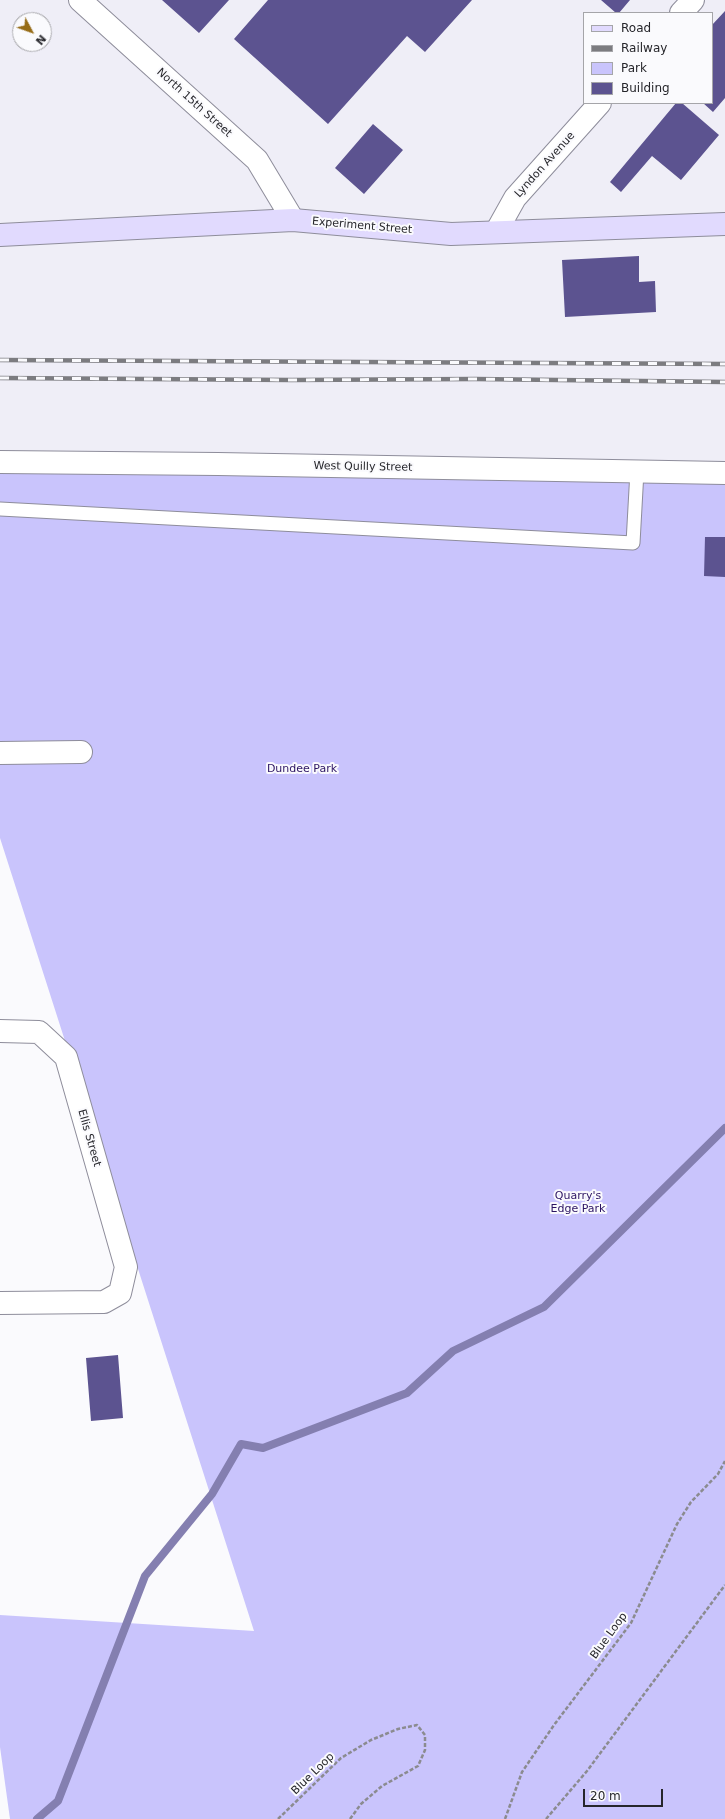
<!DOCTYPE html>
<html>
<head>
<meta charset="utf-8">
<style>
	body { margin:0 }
	#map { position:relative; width:725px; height:1819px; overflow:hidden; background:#fafafd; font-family:"DejaVu Sans",sans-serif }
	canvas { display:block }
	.legend { position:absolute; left:583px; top:12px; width:130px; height:92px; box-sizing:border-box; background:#fafafd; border:1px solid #a5a5a9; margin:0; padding:5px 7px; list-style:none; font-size:12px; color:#26262b }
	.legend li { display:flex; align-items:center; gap:8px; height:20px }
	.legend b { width:20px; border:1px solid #a5a5a9 }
	.north { position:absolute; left:12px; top:12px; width:40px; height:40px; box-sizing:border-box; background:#fafafd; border:1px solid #a5a5a9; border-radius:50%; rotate:131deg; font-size:11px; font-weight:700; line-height:16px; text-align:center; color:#26262b }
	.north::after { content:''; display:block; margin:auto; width:14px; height:18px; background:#966c17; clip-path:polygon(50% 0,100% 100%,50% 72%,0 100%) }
	.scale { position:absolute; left:583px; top:1789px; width:80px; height:18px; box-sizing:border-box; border:2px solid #26262b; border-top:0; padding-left:5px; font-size:12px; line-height:14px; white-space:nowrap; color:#26262b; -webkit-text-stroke:3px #fafafd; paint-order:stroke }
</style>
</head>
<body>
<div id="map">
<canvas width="725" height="1819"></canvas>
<ul class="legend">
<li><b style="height:5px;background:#e1dafe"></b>Road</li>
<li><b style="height:5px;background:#7c7c80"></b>Railway</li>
<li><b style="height:11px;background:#c9c4fc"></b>Park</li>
<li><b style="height:11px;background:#5c5390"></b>Building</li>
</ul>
<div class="north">N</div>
<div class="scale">20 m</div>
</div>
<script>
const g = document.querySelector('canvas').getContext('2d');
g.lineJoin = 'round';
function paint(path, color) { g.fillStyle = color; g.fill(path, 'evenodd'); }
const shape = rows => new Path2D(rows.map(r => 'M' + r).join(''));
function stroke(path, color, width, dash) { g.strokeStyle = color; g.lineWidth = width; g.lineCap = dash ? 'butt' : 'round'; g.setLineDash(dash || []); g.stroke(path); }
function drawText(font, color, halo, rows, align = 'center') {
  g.font = font + ' "DejaVu Sans",sans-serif'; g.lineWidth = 4; g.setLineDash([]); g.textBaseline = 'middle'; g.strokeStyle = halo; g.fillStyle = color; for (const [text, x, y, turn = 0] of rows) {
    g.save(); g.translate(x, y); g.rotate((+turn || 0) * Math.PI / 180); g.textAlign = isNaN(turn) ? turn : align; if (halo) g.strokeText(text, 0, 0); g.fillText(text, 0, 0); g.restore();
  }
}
paint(shape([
	[0,0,725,0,725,475,0,461],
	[584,13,712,13,712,103,584,103],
	[20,20,44,20,44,44,20,44]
]), '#efeef7');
paint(shape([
	[0,461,725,475,725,1819,10,1819,0,1747,0,1615,254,1631,0,838]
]), '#c9c4fc');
stroke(shape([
	[37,1819,58,1801,145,1576,212,1494,241,1444,263,1448,407,1393,453,1351,544,1307,725,1128]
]), '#847fb0', 8);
paint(shape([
	[162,0,229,0,199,33],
	[268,0,472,0,425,52,407,36,328,124,234,39],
	[601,0,630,0,619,13,616,13],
	[725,11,725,98,713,112,703,103,712,103,712,25],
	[676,103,682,103,719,135,681,180,652,156,621,192,610,182],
	[373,124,403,150,364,194,335,168],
	[639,256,639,282,655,281,656,312,565,317,562,260],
	[705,537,725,537,725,577,704,576],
	[118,1355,123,1418,91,1421,86,1358]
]), '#5c5390');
const lane = shape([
	[0,509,633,543,637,471]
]);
const street = shape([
	[80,0,257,160,293,220],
	[681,13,693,0],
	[496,232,515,198,600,103],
	[0,462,218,464,725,473],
	[0,753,81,752],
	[0,1031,39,1032,66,1057,126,1267,120,1293,104,1302,0,1303]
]);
const secondary = shape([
	[0,235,293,220,451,234,725,224]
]);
stroke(lane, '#8e8d9b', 15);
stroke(street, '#8e8d9b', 24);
stroke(secondary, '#8e8d9b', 24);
stroke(shape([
	[278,1819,341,1758,371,1740,398,1729,417,1725,425,1735,425,1750,418,1766,382,1786,361,1804,350,1819],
	[505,1819,522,1772,554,1725,631,1623,677,1524,691,1502,718,1474,725,1461],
	[546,1819,587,1771,725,1585]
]), '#8b8b8f', 2.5, [4, 2]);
stroke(lane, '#fff', 13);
stroke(street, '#fff', 22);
stroke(secondary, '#e1dafe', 22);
const rail = shape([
	[0,360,725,364],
	[0,378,292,380,475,379,725,382]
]);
stroke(rail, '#7c7c80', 4.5);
stroke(rail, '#fafafd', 3, [9]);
drawText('11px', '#26262b', '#fafafd', [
	["North 15th Street",194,103,42],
	["Lyndon Avenue",545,165,-48],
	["Experiment Street",362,226,5],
	["West Quilly Street",363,467,1],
	["Ellis Street",89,1138,74],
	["Blue Loop",609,1636,-54],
	["Blue Loop",313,1774,-44]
]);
drawText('11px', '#2c1463', '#fafafd', [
	["Dundee Park",302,769],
	["Quarry's",578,1196],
	["Edge Park",578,1209]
]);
</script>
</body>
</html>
